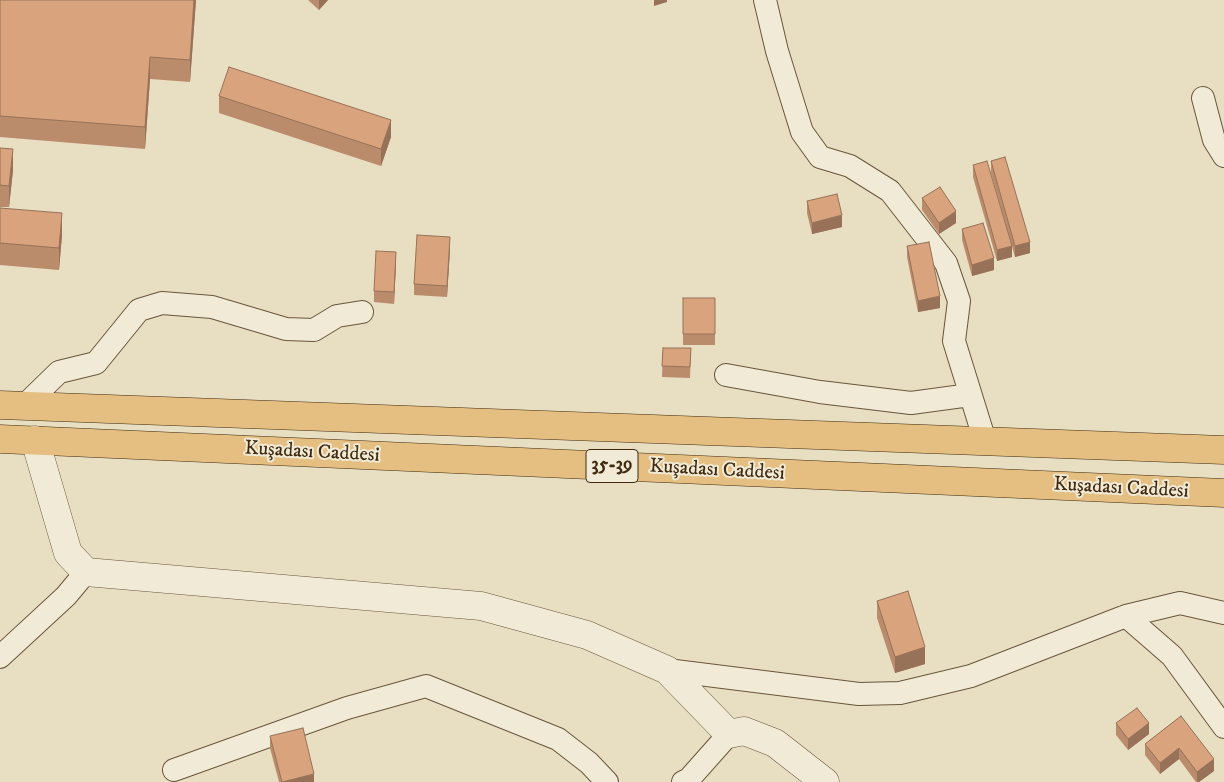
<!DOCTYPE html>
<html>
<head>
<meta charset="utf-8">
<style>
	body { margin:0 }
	canvas { display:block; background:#e8dec2 }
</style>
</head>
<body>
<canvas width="1224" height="782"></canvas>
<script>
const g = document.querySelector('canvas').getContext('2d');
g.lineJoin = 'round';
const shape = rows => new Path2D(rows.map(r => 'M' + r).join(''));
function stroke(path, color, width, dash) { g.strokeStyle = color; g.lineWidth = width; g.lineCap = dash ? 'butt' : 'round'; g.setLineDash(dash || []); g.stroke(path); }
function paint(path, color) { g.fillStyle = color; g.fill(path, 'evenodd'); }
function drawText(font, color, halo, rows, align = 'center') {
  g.font = font + ' "IM FELL DW Pica",serif'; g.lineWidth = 4; g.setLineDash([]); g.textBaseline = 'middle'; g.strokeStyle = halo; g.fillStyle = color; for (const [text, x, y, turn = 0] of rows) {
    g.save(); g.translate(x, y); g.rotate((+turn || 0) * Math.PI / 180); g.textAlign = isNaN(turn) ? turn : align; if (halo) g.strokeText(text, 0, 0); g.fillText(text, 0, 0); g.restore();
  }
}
const minor = shape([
	[765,0,777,51,802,132,820,157,850,166,890,191,946,263,959,301,954,341,985,441],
	[1203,98,1214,140,1224,156],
	[726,375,820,392,911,403,970,395],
	[24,406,59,372,96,363,139,310,162,303,212,307,286,329,314,330,337,316,362,312],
	[1126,616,1180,603,1224,613],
	[0,657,66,596,86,572],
	[667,670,859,694,900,693,971,676,1126,616,1172,656,1224,727],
	[174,770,347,708,426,686,558,739,589,763,607,782],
	[683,782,689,779,729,734]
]);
const tertiary = shape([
	[35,440,68,553,86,572,481,606,587,635,667,670,729,734,744,731,775,743,825,782]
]);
const primary = shape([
	[0,405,1224,450],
	[0,439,1224,493]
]);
stroke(minor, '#6a563b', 24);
stroke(tertiary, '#6a563b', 29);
stroke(primary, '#40290e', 29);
stroke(minor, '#f0ead7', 22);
stroke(tertiary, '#f0ead7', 28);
stroke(primary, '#e4bf81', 28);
paint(shape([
	[0,0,196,0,190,82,150,79,145,149,0,137],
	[308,0,328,0,319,10],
	[219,96,391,137,381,166,219,113],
	[0,148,13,170,9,207,0,207],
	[991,161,1030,253,1015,257,991,173],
	[973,165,1012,257,997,261,973,177],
	[922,198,956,223,939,234,922,210],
	[807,201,842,227,812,234,807,213],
	[0,208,62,235,59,270,0,265],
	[962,229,994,270,972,276,962,240],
	[907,246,940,308,918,312,907,257],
	[450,249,447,297,414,295,414,284],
	[396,263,394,304,374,302,374,291],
	[683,298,715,298,715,345,683,345],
	[663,348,691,348,690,378,662,377],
	[877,601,925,664,895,673,877,618],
	[1181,716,1214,771,1199,782,1196,782,1179,759,1160,774,1145,755,1145,744],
	[1116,723,1149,734,1128,750,1116,735],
	[270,736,314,782,279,782,270,748]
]), '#ba8c6c');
paint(shape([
	[194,0,196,0,190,82,190,60],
	[319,0,328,0,319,10],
	[654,0,667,0,667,2,654,6],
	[150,57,150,79,145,149,145,127],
	[391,120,391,137,381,166,381,149],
	[13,149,13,170,9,207,9,186],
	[956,211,956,223,939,234,939,223],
	[62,213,62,235,59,270,59,248],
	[842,215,842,227,812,234,812,223],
	[450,237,450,249,447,297,447,286],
	[1030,242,1030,253,1015,257,1015,246],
	[1012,246,1012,257,997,261,997,250],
	[396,252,396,263,394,304,394,292],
	[994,258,994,270,972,276,972,265],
	[940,296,940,308,918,312,918,301],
	[925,647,925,664,895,673,895,657],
	[1149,723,1149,734,1128,750,1128,739],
	[1179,748,1179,759,1160,774,1160,763],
	[1214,759,1214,771,1199,782,1197,782,1197,772],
	[314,774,314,782,282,782]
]), '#977258');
const building = shape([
	[0,0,194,0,190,60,150,57,145,127,0,116,0,0],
	[229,67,391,120,381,149,219,96,229,67],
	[0,148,13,149,9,186,0,185,0,148],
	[1005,157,1030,242,1015,246,991,161,1005,157],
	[987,161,1012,246,997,250,973,165,987,161],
	[940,187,956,211,939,223,922,198,940,187],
	[837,194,842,215,812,223,807,201,837,194],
	[0,208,62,213,59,248,0,243,0,208],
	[983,223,994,258,972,265,962,229,983,223],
	[417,235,450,237,447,286,414,284,417,235],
	[929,242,940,296,918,301,907,246,929,242],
	[376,251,396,252,394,292,374,291,376,251],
	[683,298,715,298,715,334,683,334,683,298],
	[663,348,691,348,690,367,662,366,663,348],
	[908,591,925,647,895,657,877,601,908,591],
	[1137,708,1149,723,1128,739,1116,723,1137,708],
	[1181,716,1214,759,1197,772,1179,748,1160,763,1145,744,1181,716],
	[303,728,314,774,282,782,270,736,303,728]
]);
paint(building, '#d8a37d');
stroke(building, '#977258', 1);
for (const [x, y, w] of [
	[612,466,52]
]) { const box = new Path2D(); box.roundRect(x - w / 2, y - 16.5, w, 33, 4); g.fillStyle = '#f0ead7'; g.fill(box); stroke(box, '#40290e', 1); }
drawText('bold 19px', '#40290e', null, [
	["35-39",612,466]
]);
drawText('20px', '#40290e', '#f0ead7', [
	["Kuşadası Caddesi",312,453,3],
	["Kuşadası Caddesi",717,471,3],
	["Kuşadası Caddesi",1121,489,3]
]);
</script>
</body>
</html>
